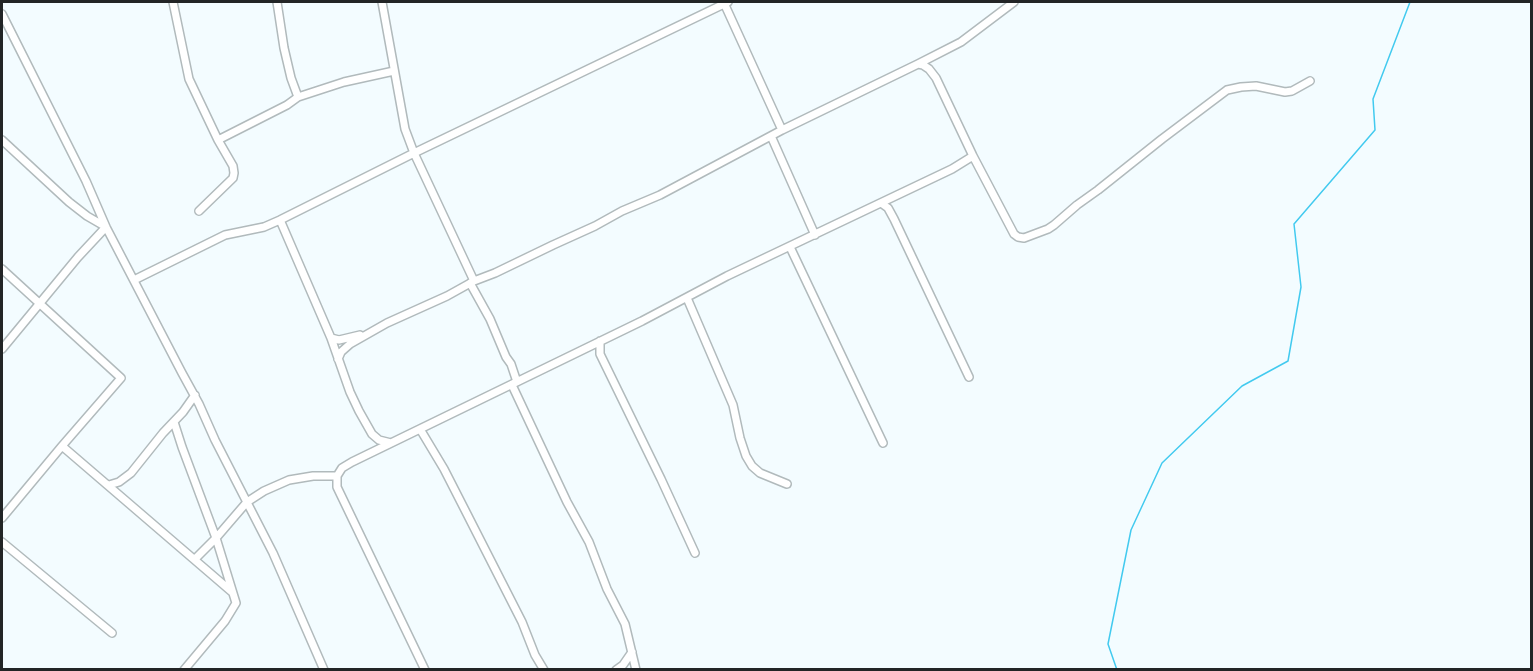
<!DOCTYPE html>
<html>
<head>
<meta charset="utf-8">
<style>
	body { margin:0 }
	#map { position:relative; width:1533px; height:671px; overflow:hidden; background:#f3fcff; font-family:Ubuntu,sans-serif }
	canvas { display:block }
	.frame { position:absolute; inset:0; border:3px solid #222526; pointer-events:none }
</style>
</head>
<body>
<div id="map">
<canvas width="1533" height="671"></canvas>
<div class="frame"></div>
</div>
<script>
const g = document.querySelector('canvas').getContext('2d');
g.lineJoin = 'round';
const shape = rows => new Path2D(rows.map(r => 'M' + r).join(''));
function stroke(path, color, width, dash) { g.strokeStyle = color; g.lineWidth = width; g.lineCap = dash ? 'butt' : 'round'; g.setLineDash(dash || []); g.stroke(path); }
stroke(shape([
	[1117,670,1108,644,1131,530,1162,463,1242,386,1288,361,1301,287,1294,224,1375,130,1373,99,1410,2]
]), '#42caef', 1.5);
const street = shape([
	[173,2,189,79,218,140,233,166,234,173,233,178,199,211],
	[277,2,284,48,291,78,298,97],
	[382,2,405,129,414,153,474,281],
	[724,3,782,130],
	[2,14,86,181,106,227,182,373,199,404,215,440,273,553,324,670],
	[918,64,923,65,929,69,936,78,973,156,1014,234,1018,237,1024,238,1048,229,1054,225,1077,205,1098,190,1162,139,1227,90,1241,87,1256,86,1285,92,1292,91,1310,81],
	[771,136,815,235],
	[2,140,69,202,87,216,106,227,78,257,2,349],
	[218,140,287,105,298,97,344,82,394,71],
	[881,203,888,208,894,219,969,377],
	[280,220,331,338,350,392,359,411,372,434,379,440,391,443],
	[790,247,883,443],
	[2,269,121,378,62,446,2,518],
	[134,280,225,235,264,227,280,220,414,153,728,2],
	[470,283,490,319,506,357,511,364,517,382],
	[687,298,733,405,740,438,746,456,752,466,760,473,787,484],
	[331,338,339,340,360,335],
	[600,341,600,354,661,479,695,553],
	[338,359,341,352,350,344,387,323,447,296,474,281,495,273,553,245,595,226,622,211,660,195,782,130,918,64,961,42,1014,2],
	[512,385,567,502,589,542,607,589,625,624,636,670],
	[174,422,182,447,216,538,236,603,225,621,184,670],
	[420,429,444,469,467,514,522,622,535,655,544,670],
	[62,446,232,592],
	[109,485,119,482,131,473,163,433,183,412,195,395],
	[2,542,112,633],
	[195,559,216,538,247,502,264,491,289,480,313,476,337,476],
	[425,670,337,487,337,476,342,468,352,462,642,321,727,276,952,169,973,156],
	[616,670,623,665,632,652]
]);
stroke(street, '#b1babc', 10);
stroke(street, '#fff', 7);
</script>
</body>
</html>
